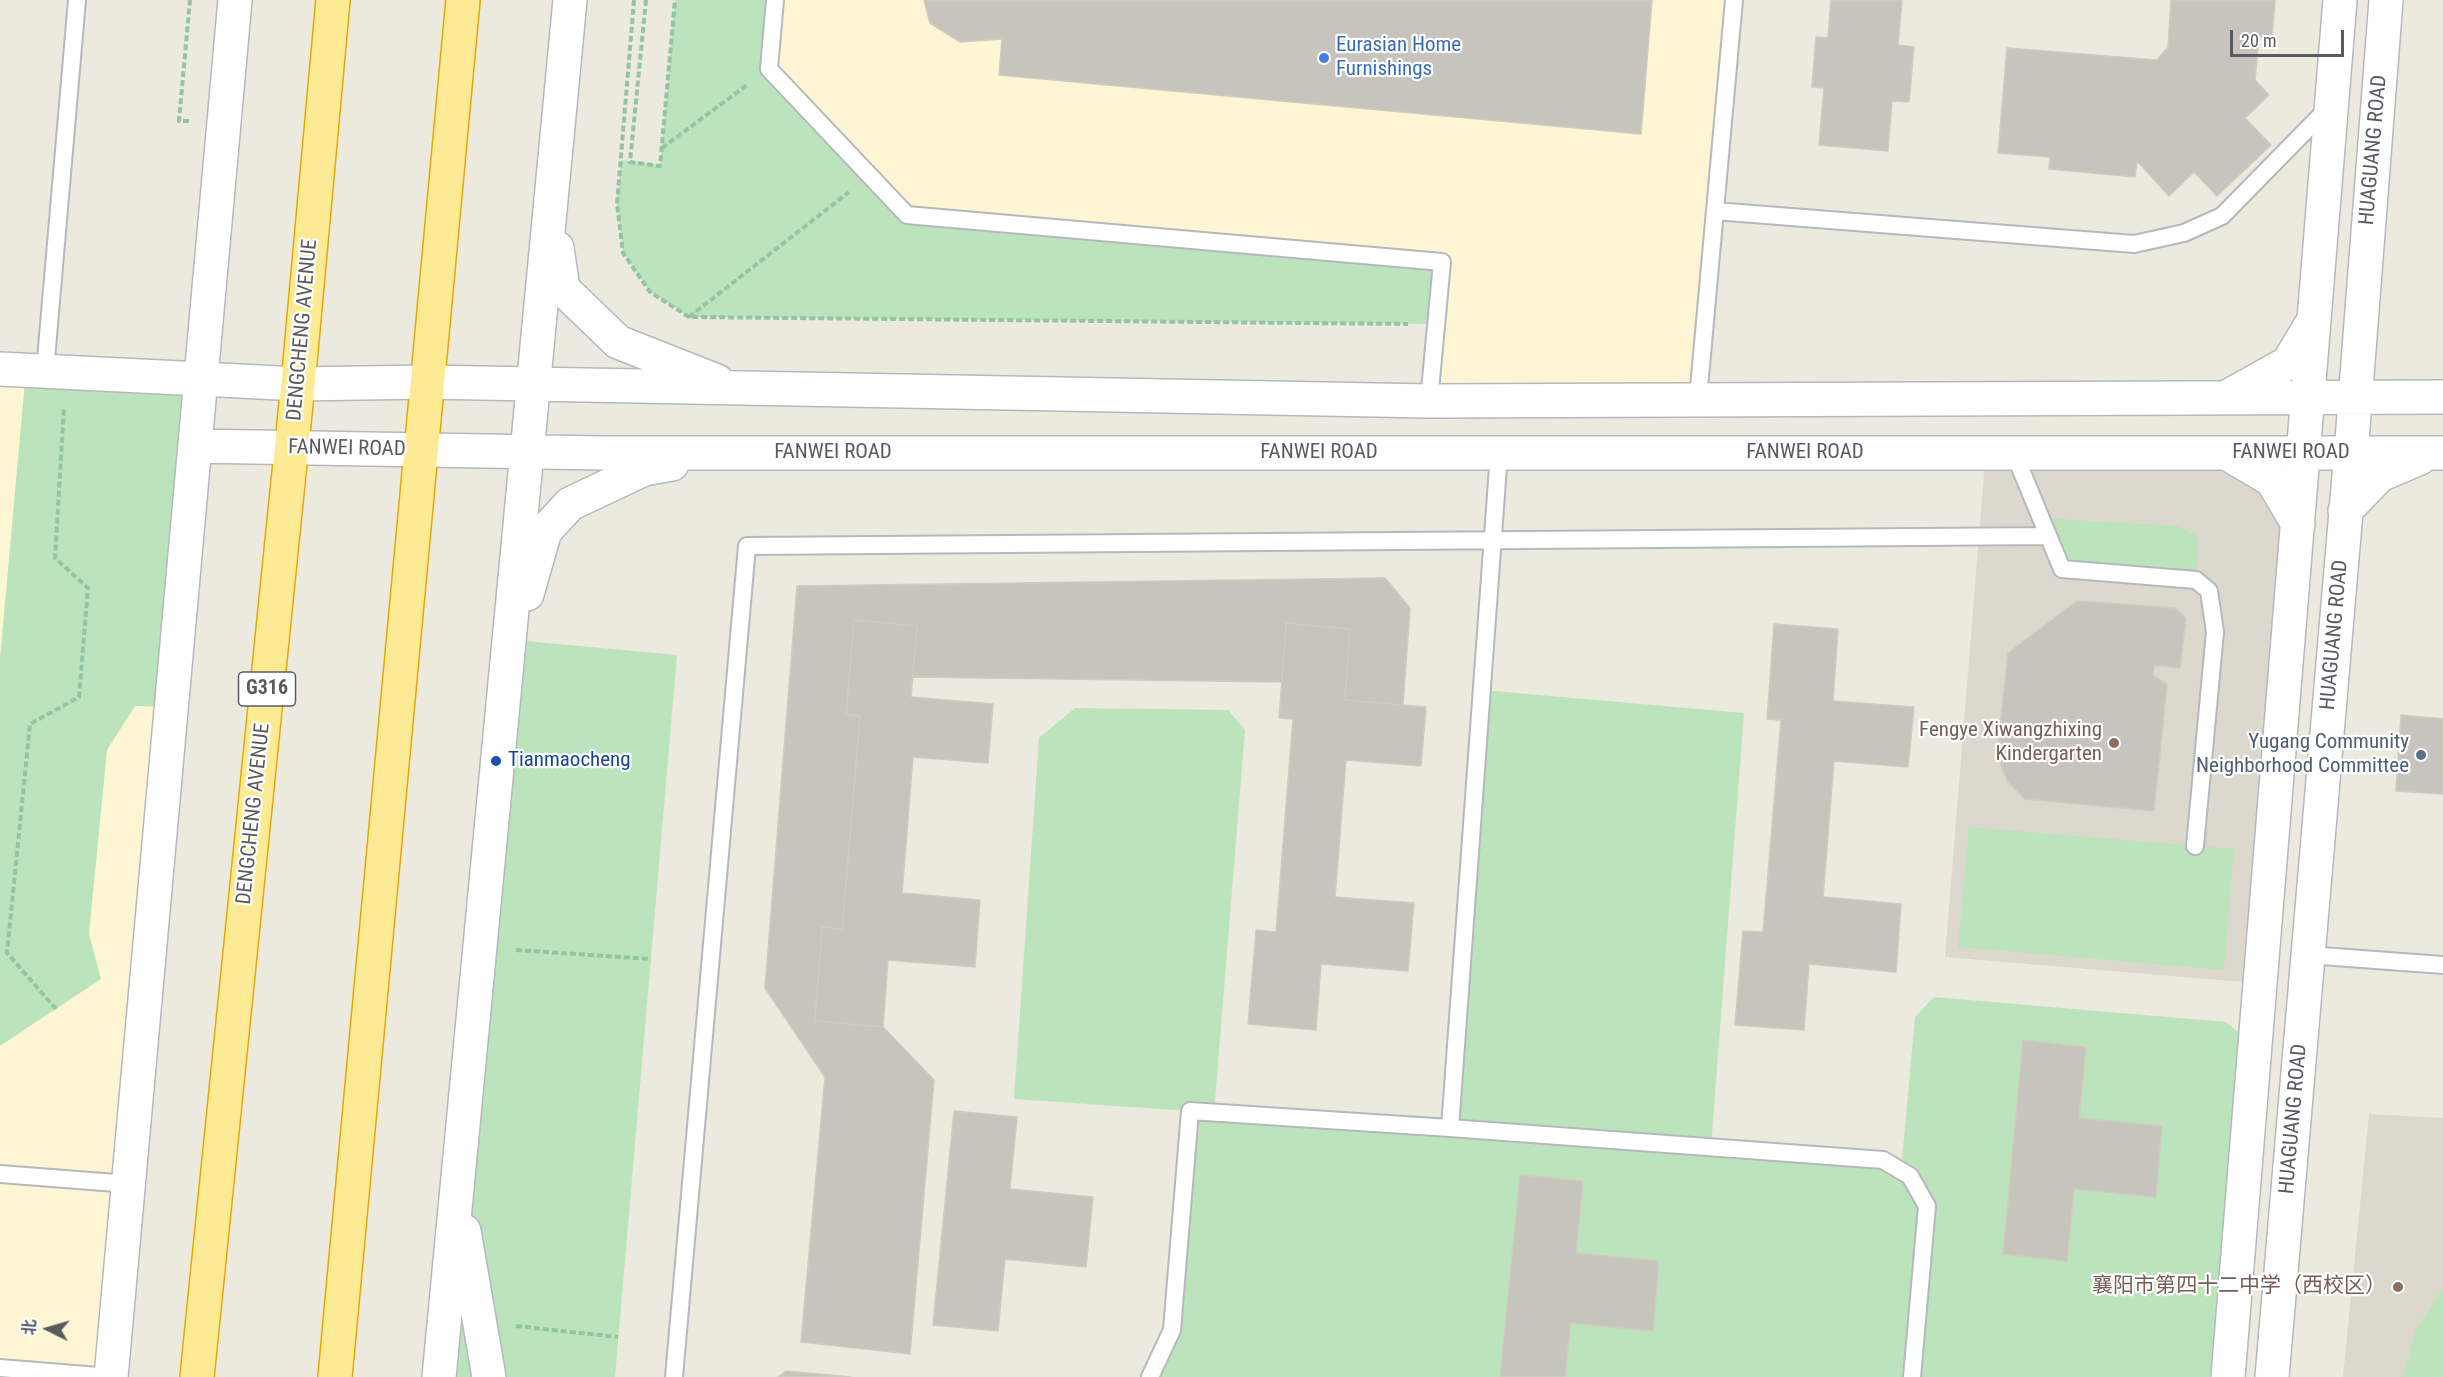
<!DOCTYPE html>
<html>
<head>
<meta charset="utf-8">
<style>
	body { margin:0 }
	#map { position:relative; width:2443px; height:1377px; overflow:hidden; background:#ece9df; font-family:"Roboto Condensed","Noto Sans SC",sans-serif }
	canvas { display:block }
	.north { position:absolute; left:18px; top:1299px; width:60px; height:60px; -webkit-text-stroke:4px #fff; paint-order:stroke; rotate:275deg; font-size:16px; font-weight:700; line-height:24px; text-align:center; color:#585c61 }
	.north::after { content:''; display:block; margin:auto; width:21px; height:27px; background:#585c61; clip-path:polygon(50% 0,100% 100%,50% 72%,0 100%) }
	.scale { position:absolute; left:2230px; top:30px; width:114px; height:27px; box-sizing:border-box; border:3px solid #585c61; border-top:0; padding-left:8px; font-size:18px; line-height:21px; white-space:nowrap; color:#585c61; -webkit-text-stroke:4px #fff; paint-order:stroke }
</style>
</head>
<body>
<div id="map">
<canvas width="2443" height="1377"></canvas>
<div class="north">北</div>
<div class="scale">20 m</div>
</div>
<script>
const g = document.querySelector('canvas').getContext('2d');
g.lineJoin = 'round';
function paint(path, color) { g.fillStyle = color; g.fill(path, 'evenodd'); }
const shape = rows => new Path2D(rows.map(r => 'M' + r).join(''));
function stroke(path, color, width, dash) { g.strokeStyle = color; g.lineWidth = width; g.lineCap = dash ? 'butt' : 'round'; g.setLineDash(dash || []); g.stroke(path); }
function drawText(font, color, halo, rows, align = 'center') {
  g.font = font + ' "Roboto Condensed","Noto Sans SC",sans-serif'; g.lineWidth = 4.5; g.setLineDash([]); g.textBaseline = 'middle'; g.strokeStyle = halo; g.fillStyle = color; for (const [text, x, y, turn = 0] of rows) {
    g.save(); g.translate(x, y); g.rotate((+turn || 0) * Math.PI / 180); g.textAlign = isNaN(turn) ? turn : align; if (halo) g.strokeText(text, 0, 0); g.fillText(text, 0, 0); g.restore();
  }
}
paint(shape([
	[775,0,1734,0,1698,399,1429,401,1436,324,907,215,769,69],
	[0,369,201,379,111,1377,0,1377]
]), '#fdf5d3');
paint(shape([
	[1985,462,2214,467,2257,489,2285,528,2243,982,1945,957],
	[2369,1114,2443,1118,2443,1377,2343,1377]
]), '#dcd8ce');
paint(shape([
	[675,0,775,0,769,69,907,215,1442,262,1436,324,689,317,650,292,623,253,617,204,621,160,660,165],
	[26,370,201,379,172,707,135,706,107,750,89,934,101,979,0,1046,0,658],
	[2041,518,2177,526,2198,536,2196,580,2062,569],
	[515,640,677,655,615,1377,439,1377],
	[1482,690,1744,713,1711,1147,1883,1160,1901,1171,1915,1017,1934,997,2226,1022,2255,1046,2228,1377,1150,1377,1172,1330,1190,1111,1014,1099,1039,738,1075,708,1228,710,1245,730,1214,1113,1450,1128],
	[1969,827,2234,849,2224,970,1958,947],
	[2443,1288,2443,1377,2403,1377,2416,1329]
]), '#bbe4bc');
const building = shape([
	[924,0,1652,0,1641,134,999,75,1002,39,960,42,930,23,924,0],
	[1831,0,1902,0,1898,45,1914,47,1909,102,1892,101,1888,151,1819,145,1824,88,1812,87,1816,37,1828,38,1831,0],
	[2171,0,2275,0,2272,39,2259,37,2255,80,2269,95,2245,118,2271,145,2217,196,2194,172,2169,196,2137,161,2135,177,2049,169,2050,157,1998,153,2007,48,2157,60,2168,47,2171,0],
	[1385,578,1410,608,1403,705,1345,700,1350,629,1286,623,1282,682,913,677,917,626,854,620,846,715,860,716,842,929,822,927,815,1021,883,1027,934,1080,910,1354,801,1342,825,1077,765,988,797,586,1385,578],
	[2077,601,2175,608,2186,618,2180,668,2154,665,2153,676,2167,684,2154,811,2025,799,2008,782,1997,756,2008,653,2077,601],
	[854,620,917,626,911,697,993,704,988,763,913,757,902,893,980,900,975,967,888,960,883,1027,815,1021,822,927,842,929,860,716,846,715,854,620],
	[1286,623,1350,629,1345,700,1426,707,1421,766,1346,760,1335,897,1414,903,1408,971,1321,964,1316,1030,1248,1024,1256,930,1276,932,1293,719,1279,718,1286,623],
	[1774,624,1838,629,1833,701,1914,707,1908,767,1834,761,1823,897,1901,904,1896,972,1809,964,1804,1030,1735,1025,1743,931,1763,932,1781,720,1767,719,1774,624],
	[2401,715,2443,719,2443,794,2396,791,2401,715],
	[2023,1040,2086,1047,2079,1118,2162,1126,2156,1197,2074,1189,2067,1261,2003,1254,2023,1040],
	[954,1111,1017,1117,1010,1189,1093,1197,1086,1267,1005,1259,998,1331,933,1325,954,1111],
	[1520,1175,1583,1181,1576,1253,1659,1261,1653,1331,1571,1323,1565,1377,1500,1377,1520,1175],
	[786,1371,851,1377,778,1377,786,1371]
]);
paint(building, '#c6c4bd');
stroke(building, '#d0cbbe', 1.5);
const service = shape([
	[775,0,769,69,907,215,1442,262,1429,401],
	[1715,211,2134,244,2184,233,2222,216,2328,108],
	[45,371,77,0],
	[1698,399,1734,0],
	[1499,453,1450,1128,1883,1160,1910,1176,1927,1206,1912,1377],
	[2014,453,2062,569,2196,580,2209,591,2215,632,2195,846],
	[2308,955,2443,965],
	[0,1174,129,1184],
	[0,1368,111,1377],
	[674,1377,747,546,2048,536],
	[1150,1377,1172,1330,1190,1111,1450,1128]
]);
const minor = shape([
	[0,369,201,379]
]);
const tertiary = shape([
	[557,248,563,289,618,342,717,381],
	[201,379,298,384,427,382,1429,401,2443,397],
	[2227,397,2288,363,2312,323],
	[195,446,602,453,2443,453],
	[2228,454,2272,480,2298,524],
	[2345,511,2380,475,2420,458],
	[527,594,545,531,570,504,644,469,672,464],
	[464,1231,489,1377],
	[111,1377,235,0],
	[439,1377,570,0],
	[2228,1377,2340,0],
	[2272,1377,2351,453,2386,0]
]);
const trunk = shape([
	[197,1377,298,384,333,0],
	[335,1377,463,0]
]);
stroke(service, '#b5b8bd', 20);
stroke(minor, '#b5b8bd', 36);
stroke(tertiary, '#b5b8bd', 36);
stroke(trunk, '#eaa701', 36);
stroke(shape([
	[634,0,617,204,623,253,650,292,689,317,1408,324],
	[646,0,630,162,660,166,675,0],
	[189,121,179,121,190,0],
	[662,148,747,85],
	[689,317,849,192],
	[516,950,651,959],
	[56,1009,7,953,30,724,79,697,88,588,55,558,64,407],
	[516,1326,618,1337]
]), '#95c4a3', 4, [6, 3]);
stroke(service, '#fff', 16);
stroke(minor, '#fff', 33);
stroke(tertiary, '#fff', 33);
stroke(trunk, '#fdea94', 33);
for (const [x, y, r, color] of [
	[1324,58,6,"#3f7fe0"],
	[2114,743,6,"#8d6e63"],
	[2421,755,6,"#5c6f8a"],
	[496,761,6,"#1a4fb4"],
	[2398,1287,6,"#8d6e63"]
]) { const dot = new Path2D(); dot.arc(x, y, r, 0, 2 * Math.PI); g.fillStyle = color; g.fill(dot); stroke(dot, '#fff', 2); }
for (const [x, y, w] of [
	[267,689,57]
]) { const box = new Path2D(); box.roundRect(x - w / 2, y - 17, w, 34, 4.5); g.fillStyle = '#fff'; g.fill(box); stroke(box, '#585c61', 1.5); }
drawText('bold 20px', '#585c61', null, [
	["G316",267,689]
]);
drawText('21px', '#366cbe', '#fff', [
	["Eurasian Home",1336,46],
	["Furnishings",1336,70]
], 'left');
drawText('21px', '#585c61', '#fff', [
	["HUAGUANG ROAD",2374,150,-85],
	["DENGCHENG AVENUE",303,330,-85],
	["FANWEI ROAD",347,449,1],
	["FANWEI ROAD",833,453],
	["FANWEI ROAD",1319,453],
	["FANWEI ROAD",1805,453],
	["FANWEI ROAD",2291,453],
	["HUAGUANG ROAD",2335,635,-85],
	["DENGCHENG AVENUE",254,814,-84],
	["HUAGUANG ROAD",2294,1119,-85]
]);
drawText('21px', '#785e54', '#fff', [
	["Fengye Xiwangzhixing",2102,731],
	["Kindergarten",2102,755],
	["襄阳市第四十二中学（西校区）",2386,1287]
], 'right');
drawText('21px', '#4e5e75', '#fff', [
	["Yugang Community",2409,743],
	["Neighborhood Committee",2409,767]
], 'right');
drawText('21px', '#164399', '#fff', [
	["Tianmaocheng",508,761]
], 'left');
</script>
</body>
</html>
